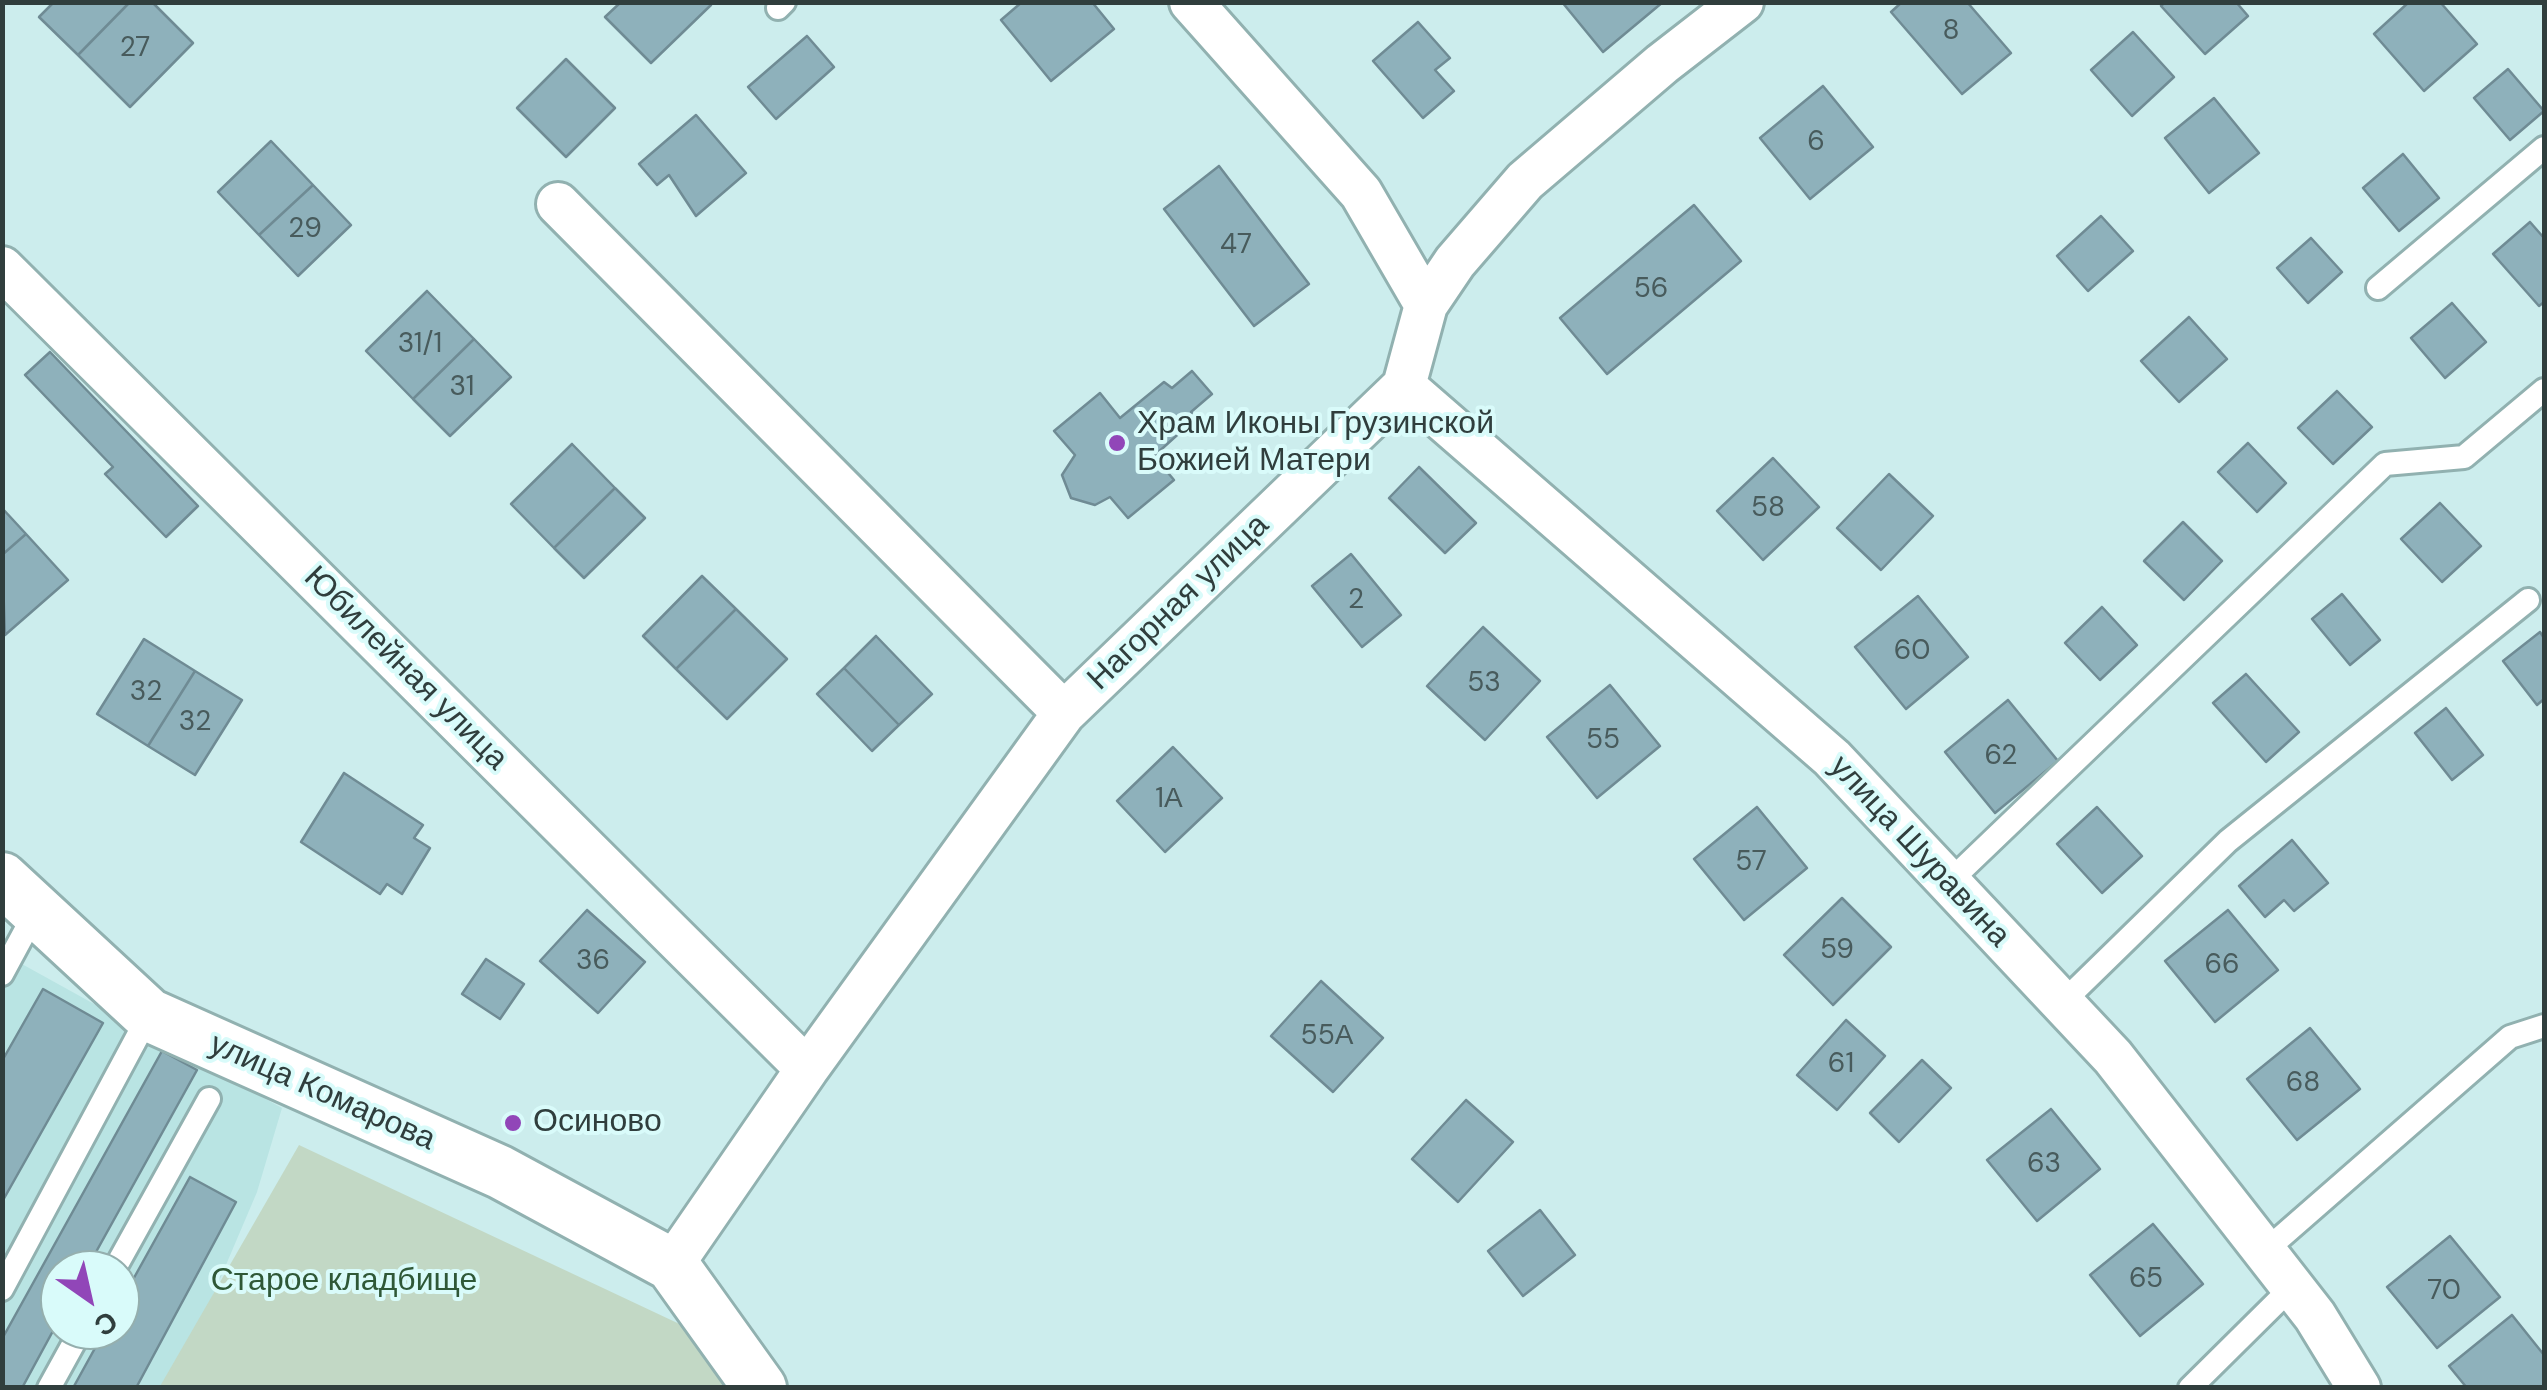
<!DOCTYPE html>
<html>
<head>
<meta charset="utf-8">
<style>
	body { margin:0 }
	#map { position:relative; width:2547px; height:1390px; overflow:hidden; background:#cceded; font-family:"DM Sans",sans-serif }
	canvas { display:block }
	.frame { position:absolute; inset:0; border:5px solid #303e3d; pointer-events:none }
	.north { position:absolute; left:40px; top:1250px; width:100px; height:100px; box-sizing:border-box; background:#d9fbfa; border:2px solid #95afae; border-radius:50%; rotate:146deg; font-size:28px; font-weight:700; line-height:40px; text-align:center; color:#303e3d }
	.north::after { content:''; display:block; margin:auto; width:35px; height:45px; background:#9146b8; clip-path:polygon(50% 0,100% 100%,50% 72%,0 100%) }
</style>
</head>
<body>
<div id="map">
<canvas width="2547" height="1390"></canvas>
<div class="frame"></div>
<div class="north">С</div>
</div>
<script>
const g = document.querySelector('canvas').getContext('2d');
g.lineJoin = 'round';
function paint(path, color) { g.fillStyle = color; g.fill(path, 'evenodd'); }
const shape = rows => new Path2D(rows.map(r => 'M' + r).join(''));
function stroke(path, color, width, dash) { g.strokeStyle = color; g.lineWidth = width; g.lineCap = dash ? 'butt' : 'round'; g.setLineDash(dash || []); g.stroke(path); }
function drawText(font, color, halo, rows, align = 'center') {
  g.font = font + ' "DM Sans",sans-serif'; g.lineWidth = 8; g.setLineDash([]); g.textBaseline = 'middle'; g.strokeStyle = halo; g.fillStyle = color; for (const [text, x, y, turn = 0] of rows) {
    g.save(); g.translate(x, y); g.rotate((+turn || 0) * Math.PI / 180); g.textAlign = isNaN(turn) ? turn : align; if (halo) g.strokeText(text, 0, 0); g.fillText(text, 0, 0); g.restore();
  }
}
paint(shape([
	[2,953,282,1108,257,1192,174,1387,3,1387],
	[60,1270,120,1270,120,1330,60,1330]
]), '#b9e4e3');
paint(shape([
	[299,1145,688,1328,730,1388,159,1388]
]), '#c2d8c5');
const building = shape([
	[54,2,130,2,78,55,39,17,54,2],
	[130,2,152,2,193,43,130,107,78,55,130,2],
	[621,2,708,2,711,5,651,63,605,17,621,2],
	[1022,2,1092,2,1114,29,1051,81,1001,20,1022,2],
	[1562,2,1663,2,1603,52,1562,2],
	[1902,2,1967,2,2011,53,1962,94,1891,12,1902,2],
	[2165,2,2236,2,2248,16,2205,54,2161,6,2165,2],
	[2409,2,2440,2,2477,44,2424,91,2374,34,2409,2],
	[1418,22,1450,58,1435,70,1454,91,1423,118,1373,61,1418,22],
	[2133,32,2174,77,2132,116,2091,70,2133,32],
	[807,36,834,67,776,119,748,87,807,36],
	[566,59,615,108,566,157,517,108,566,59],
	[2508,69,2544,111,2510,140,2474,98,2508,69],
	[1823,86,1873,147,1810,199,1760,138,1823,86],
	[2214,98,2259,153,2209,193,2165,138,2214,98],
	[696,115,746,173,696,216,669,175,657,185,639,164,696,115],
	[271,141,313,185,259,235,218,192,271,141],
	[2403,154,2439,198,2399,231,2363,188,2403,154],
	[1219,166,1309,284,1254,326,1164,209,1219,166],
	[313,185,351,225,298,276,259,235,313,185],
	[1694,205,1741,261,1607,374,1560,318,1694,205],
	[2101,216,2133,251,2088,291,2057,256,2101,216],
	[2530,222,2544,238,2544,302,2539,306,2493,254,2530,222],
	[2311,238,2342,272,2308,303,2277,268,2311,238],
	[427,291,474,339,413,399,366,351,427,291],
	[2452,303,2486,342,2445,378,2411,338,2452,303],
	[2189,317,2227,359,2179,402,2141,361,2189,317],
	[474,339,511,377,450,436,413,399,474,339],
	[50,352,198,506,166,537,105,474,113,467,25,375,50,352],
	[1192,371,1212,394,1191,412,1196,418,1154,456,1174,480,1128,518,1110,497,1095,505,1071,498,1062,475,1075,455,1054,431,1100,393,1120,418,1164,382,1172,388,1192,371],
	[2337,391,2372,427,2333,464,2298,428,2337,391],
	[2248,443,2286,483,2257,512,2218,472,2248,443],
	[572,444,615,488,554,548,511,504,572,444],
	[1773,458,1819,507,1763,560,1717,511,1773,458],
	[1419,467,1476,523,1445,553,1389,498,1419,467],
	[1889,474,1933,516,1881,570,1837,528,1889,474],
	[615,488,645,518,584,578,554,548,615,488],
	[2440,503,2481,546,2442,582,2401,539,2440,503],
	[2,508,26,534,2,555,2,508],
	[2183,522,2222,561,2184,600,2144,561,2183,522],
	[26,534,68,580,5,635,2,555,26,534],
	[1351,554,1401,615,1362,647,1312,586,1351,554],
	[702,576,736,609,676,669,643,636,702,576],
	[2342,594,2380,640,2350,665,2312,619,2342,594],
	[1918,596,1968,657,1906,709,1855,647,1918,596],
	[2102,607,2137,645,2100,680,2065,643,2102,607],
	[736,609,787,659,727,719,676,669,736,609],
	[1483,627,1540,681,1485,740,1427,686,1483,627],
	[2540,632,2544,638,2544,699,2537,705,2503,661,2540,632],
	[876,636,932,694,899,725,844,668,876,636],
	[144,639,195,671,148,746,97,714,144,639],
	[844,668,899,725,872,751,817,694,844,668],
	[195,671,242,700,195,775,148,746,195,671],
	[2246,674,2299,732,2266,762,2213,703,2246,674],
	[1610,685,1660,746,1597,798,1547,737,1610,685],
	[2008,700,2058,761,1995,813,1945,752,2008,700],
	[2446,708,2483,755,2452,780,2415,733,2446,708],
	[1173,747,1222,798,1165,852,1117,801,1173,747],
	[344,773,423,825,414,838,430,848,402,894,387,884,380,894,301,842,344,773],
	[1757,807,1807,868,1744,920,1694,859,1757,807],
	[2097,807,2142,856,2102,893,2057,844,2097,807],
	[2292,840,2328,883,2294,911,2284,900,2265,917,2239,886,2292,840],
	[1842,898,1891,947,1833,1005,1784,955,1842,898],
	[587,910,645,962,598,1013,540,961,587,910],
	[2228,910,2278,970,2215,1022,2165,961,2228,910],
	[486,959,524,984,500,1019,462,994,486,959],
	[1321,981,1383,1038,1333,1092,1271,1036,1321,981],
	[43,989,103,1023,2,1202,2,1061,43,989],
	[1846,1020,1885,1056,1837,1110,1797,1075,1846,1020],
	[2310,1028,2360,1089,2297,1140,2247,1079,2310,1028],
	[162,1051,197,1070,86,1270,60,1270,60,1318,22,1388,2,1388,2,1339,162,1051],
	[1922,1060,1951,1088,1899,1142,1870,1113,1922,1060],
	[1466,1100,1513,1142,1458,1202,1412,1159,1466,1100],
	[2051,1109,2100,1169,2037,1221,1987,1160,2051,1109],
	[190,1177,236,1202,136,1388,73,1388,105,1330,120,1330,120,1303,190,1177],
	[1540,1210,1575,1255,1523,1296,1488,1251,1540,1210],
	[2153,1224,2203,1284,2140,1336,2090,1275,2153,1224],
	[2450,1236,2500,1297,2437,1348,2387,1287,2450,1236],
	[2512,1315,2544,1355,2544,1388,2467,1388,2449,1366,2512,1315]
]);
paint(building, '#8eb1bb');
stroke(building, '#6f8b94', 2.5);
const service = shape([
	[778,8,784,2],
	[2378,288,2544,148],
	[1948,883,2385,464,2464,457,2544,390],
	[2,974,36,911],
	[2062,1003,2228,841,2528,600],
	[2265,1251,2510,1037,2544,1026],
	[114,1270,209,1099],
	[2,1289,149,1015],
	[49,1388,81,1330],
	[2190,1388,2292,1287]
]);
const minor = shape([
	[1191,2,1361,193,1426,305],
	[558,204,1064,713],
	[2,268,807,1069],
	[1404,386,1832,758,2113,1057,2315,1316,2359,1388],
	[672,1265,807,1069,1064,713,1404,386,1426,305,1455,262,1525,181,1662,64,1742,2]
]);
const tertiary = shape([
	[2,879,149,1015,500,1172,672,1265,760,1388]
]);
stroke(service, '#91b1b0', 28);
stroke(minor, '#91b1b0', 48);
stroke(tertiary, '#91b1b0', 58);
stroke(service, '#fff', 22);
stroke(minor, '#fff', 42);
stroke(tertiary, '#fff', 52);
for (const [x, y, r, color] of [
	[1117,443,10,"#9146b8"],
	[513,1123,10,"#9146b8"]
]) { const dot = new Path2D(); dot.arc(x, y, r, 0, 2 * Math.PI); g.fillStyle = color; g.fill(dot); stroke(dot, '#d9fbfa', 4); }
drawText('28px', '#485b5c', null, [
	["8",1951,32],
	["27",135,49],
	["6",1816,143],
	["29",305,230],
	["47",1236,246],
	["56",1651,290],
	["31/1",420,345],
	["31",462,388],
	["58",1768,509],
	["2",1356,601],
	["60",1912,652],
	["53",1484,684],
	["32",146,693],
	["32",195,723],
	["55",1603,741],
	["62",2001,757],
	["1А",1169,800],
	["57",1751,863],
	["59",1837,951],
	["36",593,962],
	["66",2222,966],
	["55А",1327,1037],
	["61",1841,1065],
	["68",2303,1084],
	["63",2044,1165],
	["65",2146,1280],
	["70",2444,1292]
]);
drawText('32px', '#303e3d', '#d9fbfa', [
	["Храм Иконы Грузинской",1137,425],
	["Божией Матери",1137,462],
	["Осиново",533,1123]
], 'left');
drawText('32px', '#303e3d', '#d9fbfa', [
	["Нагорная улица",1179,603,-44],
	["Юбилейная улица",405,669,45],
	["улица Шуравина",1919,852,47],
	["улица Комарова",322,1093,24]
]);
drawText('32px', '#2f5837', '#d9fbfa', [
	["Старое кладбище",344,1282]
]);
</script>
</body>
</html>
